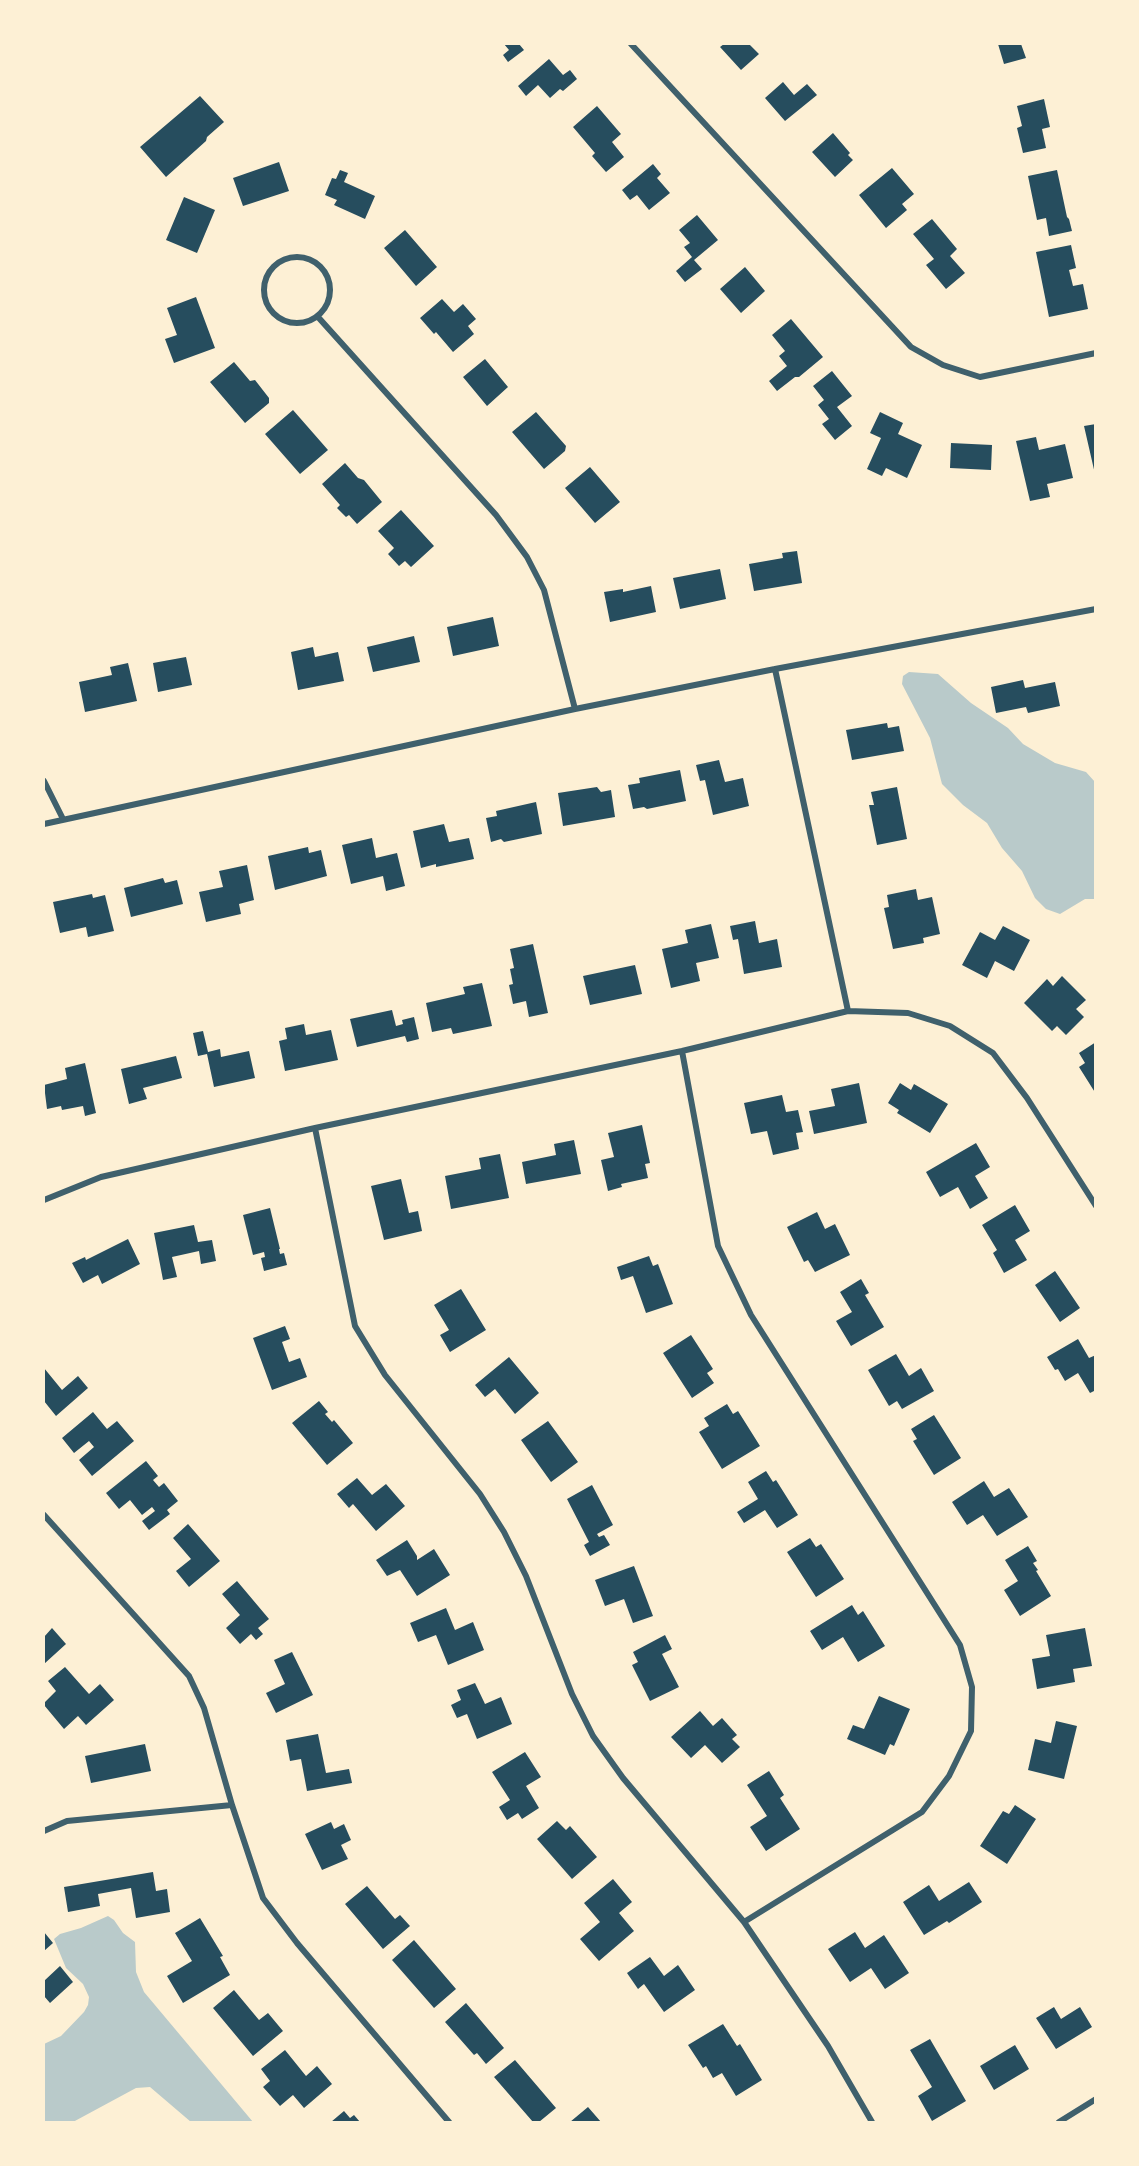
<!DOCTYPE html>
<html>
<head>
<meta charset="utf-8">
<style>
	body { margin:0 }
	#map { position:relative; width:1139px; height:2166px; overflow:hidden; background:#fdf0d5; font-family:"DM Sans",sans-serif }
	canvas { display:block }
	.frame { position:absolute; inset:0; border:45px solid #fdf0d5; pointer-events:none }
</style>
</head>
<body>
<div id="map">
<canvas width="1139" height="2166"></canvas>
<div class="frame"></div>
</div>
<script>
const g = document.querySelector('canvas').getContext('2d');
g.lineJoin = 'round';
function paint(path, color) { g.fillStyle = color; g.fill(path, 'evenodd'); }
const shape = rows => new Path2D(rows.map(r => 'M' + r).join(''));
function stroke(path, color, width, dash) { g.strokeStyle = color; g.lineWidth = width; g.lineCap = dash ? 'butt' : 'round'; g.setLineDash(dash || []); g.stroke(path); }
paint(shape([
	[909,672,938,674,971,703,1008,728,1023,744,1055,763,1086,772,1095,782,1095,899,1085,899,1060,914,1046,909,1035,898,1022,871,1002,848,987,823,963,805,942,784,930,738,902,684,903,676],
	[108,1916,114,1920,123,1933,135,1942,136,1972,144,1992,253,2122,191,2122,150,2087,136,2088,73,2122,44,2122,44,2044,61,2036,84,2012,88,2005,89,1997,83,1984,66,1968,54,1939,60,1934,81,1928]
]), '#b9caca');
paint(shape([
	[504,44,519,44,524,50,508,62,503,55,509,50],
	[724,44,749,44,759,54,741,70,720,47],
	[998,44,1021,44,1026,58,1004,64],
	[549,59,563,75,570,70,577,79,563,91,560,89,550,98,538,85,526,96,518,86],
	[783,82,794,95,807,84,817,95,785,121,765,98],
	[200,96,224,122,207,137,206,141,166,177,140,147],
	[1044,99,1050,127,1042,129,1046,148,1023,153,1017,128,1022,126,1017,106],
	[597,106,621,134,612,142,624,157,606,172,592,156,595,153,573,127],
	[833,133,850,153,848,155,853,160,835,177,812,152],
	[279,162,289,191,243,206,233,178],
	[653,164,661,174,657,178,670,193,649,210,637,195,630,200,622,190],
	[892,168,914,194,902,204,907,210,886,228,859,195],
	[340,170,348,173,344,182,375,196,365,219,334,205,337,200,325,195,332,178,336,179],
	[1057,170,1067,217,1069,219,1072,231,1049,236,1046,218,1037,220,1028,176],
	[184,197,215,210,197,253,166,240],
	[697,215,718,240,694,260,702,269,685,282,676,271,692,257,684,247,690,243,679,230],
	[932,219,957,249,950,256,965,273,946,289,926,265,934,259,913,234],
	[405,230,437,267,416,286,384,248],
	[1071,245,1076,268,1069,270,1073,286,1083,284,1088,309,1049,317,1036,252],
	[745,267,765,291,741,313,720,289],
	[196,297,215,348,174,363,165,339,177,335,167,308],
	[442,299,454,312,463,304,476,319,468,326,474,334,453,352,436,332,434,334,420,318],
	[791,319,823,357,799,377,795,377,777,391,769,381,787,366,779,356,785,351,772,335],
	[485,359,508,387,487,406,463,377],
	[234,362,250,381,255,380,269,398,269,403,245,423,210,382],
	[832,371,852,396,837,407,852,426,835,440,822,424,829,419,818,405,824,400,813,386],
	[293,410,328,450,300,474,265,434],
	[536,412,566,446,565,451,544,469,512,432],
	[880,412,903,423,898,434,922,445,907,478,886,468,882,476,867,469,881,438,870,433],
	[1096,424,1096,474,1095,474,1084,426],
	[1036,437,1039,450,1065,444,1073,478,1047,484,1050,497,1030,501,1016,441],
	[951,443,992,445,991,470,950,468],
	[345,463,358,478,364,480,382,502,357,524,349,515,346,517,337,508,340,505,322,484],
	[590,467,620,502,595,523,565,488],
	[401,510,434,546,411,567,405,561,399,566,388,554,394,548,378,531],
	[797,551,802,583,754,591,749,564,783,558,782,553],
	[720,569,726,599,680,609,673,578],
	[651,586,656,612,610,622,604,592,623,589,623,592],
	[493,617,499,646,453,656,447,627],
	[414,636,420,662,373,672,367,647],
	[313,647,315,657,338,652,344,681,298,690,291,652],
	[186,657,192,685,158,692,153,663],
	[128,663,137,701,85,712,79,682,112,675,110,667],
	[1023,680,1025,688,1055,682,1060,706,1028,713,1026,707,996,713,991,687],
	[887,723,888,728,899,726,904,751,852,760,846,730],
	[719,760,725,782,743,778,749,806,713,815,705,780,700,781,696,765],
	[680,770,686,801,647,809,644,807,633,809,628,785,640,783,639,778],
	[597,787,601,792,611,790,615,817,563,826,558,793],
	[897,787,907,839,877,845,869,805,874,805,871,792],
	[536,802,542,834,504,842,501,839,491,842,486,818,497,816,496,811],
	[444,824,449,842,469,838,474,859,436,867,436,864,421,868,413,831],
	[372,838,376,858,397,853,405,886,386,891,383,876,351,884,342,845],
	[308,847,309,853,321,850,327,876,275,890,268,856],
	[247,865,254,900,239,904,241,914,206,922,199,892,223,887,219,871],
	[163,878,165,883,177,880,183,904,131,917,124,888],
	[916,889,918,900,932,897,940,934,923,938,924,943,893,949,884,908,889,907,887,895],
	[92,894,93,898,105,895,114,931,88,937,86,927,60,933,53,902],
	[755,921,759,943,777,939,782,967,744,974,738,939,733,940,730,926],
	[711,924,719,958,696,963,700,981,671,988,662,949,688,943,685,930],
	[1003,926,1030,940,1014,971,995,961,987,978,962,965,980,932,995,940],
	[533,944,548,1013,529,1017,526,1001,513,1004,509,985,513,984,510,969,514,968,510,949],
	[635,965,642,994,590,1005,583,976],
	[1062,976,1086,1000,1076,1009,1084,1017,1066,1035,1057,1026,1052,1031,1024,1003,1047,979,1053,986],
	[482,983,492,1026,453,1034,451,1028,432,1032,426,1003,465,994,463,987],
	[392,1010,396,1026,403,1024,402,1020,414,1017,419,1039,407,1042,405,1036,357,1047,350,1019],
	[304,1024,306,1035,331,1030,338,1060,285,1071,279,1041,287,1039,285,1028],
	[203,1031,208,1052,220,1049,221,1057,249,1051,255,1078,214,1087,207,1054,198,1056,193,1033],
	[1096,1042,1096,1094,1079,1067,1085,1063,1079,1053],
	[176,1056,182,1078,143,1088,147,1099,129,1104,121,1069],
	[85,1063,96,1113,85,1116,83,1106,62,1110,61,1106,47,1109,44,1085,67,1079,65,1068],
	[859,1083,867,1123,814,1134,809,1111,835,1106,831,1089],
	[900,1083,911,1090,914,1084,948,1104,930,1133,897,1113,899,1110,888,1103],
	[782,1095,786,1112,798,1110,803,1132,796,1133,799,1149,773,1155,767,1131,751,1134,744,1103],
	[642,1125,650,1163,645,1164,648,1178,621,1184,622,1187,608,1191,601,1160,614,1157,608,1133],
	[574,1140,581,1174,526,1184,522,1162,556,1155,554,1144],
	[976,1143,990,1167,975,1176,988,1198,970,1209,958,1187,940,1197,926,1172],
	[500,1154,509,1198,451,1209,445,1176,481,1169,479,1158],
	[401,1179,409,1213,418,1211,422,1231,384,1240,371,1186],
	[1015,1205,1030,1231,1015,1240,1027,1260,1004,1273,993,1253,997,1250,982,1225],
	[270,1208,280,1249,279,1249,280,1254,284,1253,287,1265,264,1271,261,1258,265,1257,264,1252,253,1255,243,1215],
	[817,1212,825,1229,835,1224,850,1255,815,1272,808,1260,804,1262,787,1227],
	[194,1225,198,1242,212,1240,216,1261,201,1264,199,1251,172,1257,177,1277,163,1280,154,1233],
	[128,1239,140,1264,102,1284,98,1275,83,1283,72,1263,85,1257,86,1260],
	[649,1256,653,1266,658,1264,673,1304,646,1313,633,1276,621,1280,617,1267],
	[1055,1271,1080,1308,1060,1322,1035,1285],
	[861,1279,869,1293,865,1295,884,1327,851,1346,836,1321,852,1312,840,1292],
	[461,1289,486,1330,450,1352,440,1335,449,1330,434,1305],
	[285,1326,290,1339,282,1342,289,1362,300,1358,307,1377,272,1390,253,1338],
	[691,1335,713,1369,707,1373,714,1383,692,1398,663,1353],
	[1078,1339,1089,1358,1096,1355,1096,1390,1090,1393,1078,1373,1065,1381,1058,1369,1055,1370,1047,1357],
	[896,1354,909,1376,921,1368,934,1391,902,1409,897,1401,889,1406,868,1370],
	[509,1357,539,1393,515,1414,495,1389,485,1397,475,1385],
	[44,1368,62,1390,78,1376,88,1388,56,1416,44,1401],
	[319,1401,328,1412,325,1414,332,1422,334,1420,353,1443,327,1465,292,1423],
	[727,1404,733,1414,738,1411,760,1446,722,1469,699,1432,709,1426,704,1418],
	[93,1412,107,1429,117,1421,134,1441,92,1476,79,1460,94,1447,89,1441,74,1453,62,1438],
	[934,1415,961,1458,934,1475,913,1441,917,1439,911,1429],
	[548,1421,578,1462,551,1482,521,1440],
	[146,1461,158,1476,153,1480,159,1487,164,1483,178,1501,167,1510,170,1514,149,1530,142,1521,155,1511,152,1507,142,1515,130,1500,119,1509,106,1493],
	[766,1471,773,1482,776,1480,798,1515,777,1528,765,1510,744,1523,737,1512,758,1499,748,1482],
	[357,1478,372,1495,386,1484,405,1506,376,1531,353,1504,349,1508,337,1494],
	[984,1481,994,1497,1009,1488,1028,1517,997,1536,983,1515,967,1525,952,1502],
	[592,1485,613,1525,597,1534,599,1537,604,1535,610,1545,590,1556,584,1545,589,1542,567,1499],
	[188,1524,220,1561,189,1587,176,1571,191,1559,173,1538],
	[810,1538,816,1547,821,1544,844,1579,816,1597,787,1552],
	[407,1540,417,1556,417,1560,434,1549,450,1575,417,1596,400,1570,387,1576,376,1560],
	[1028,1546,1037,1561,1033,1563,1038,1570,1036,1571,1051,1596,1020,1616,1004,1590,1018,1581,1005,1560],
	[634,1566,653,1616,633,1623,624,1599,605,1606,595,1580],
	[237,1581,269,1619,258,1628,263,1634,256,1640,251,1634,240,1644,226,1628,240,1615,222,1594],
	[852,1605,858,1615,863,1611,885,1646,858,1662,843,1637,822,1650,810,1631],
	[446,1608,455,1630,473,1622,484,1650,448,1665,436,1635,418,1642,410,1623],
	[52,1628,66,1644,44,1664,44,1637],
	[1085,1628,1092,1666,1073,1669,1075,1682,1037,1689,1032,1659,1050,1656,1046,1635],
	[665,1635,672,1649,662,1654,679,1687,650,1701,632,1665,638,1662,633,1652],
	[292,1652,313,1695,276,1713,266,1693,285,1684,274,1660],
	[65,1667,89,1694,100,1684,114,1700,86,1725,78,1716,64,1729,44,1705,44,1703,56,1691,48,1681],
	[475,1683,485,1704,501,1697,512,1724,477,1739,467,1714,457,1718,451,1705,461,1700,457,1690],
	[879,1696,910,1709,894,1746,890,1744,885,1755,847,1739,853,1725,864,1729],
	[700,1711,713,1726,722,1718,737,1735,732,1739,740,1747,722,1763,705,1745,691,1758,671,1737],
	[1056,1721,1077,1726,1064,1779,1028,1770,1035,1739,1051,1743],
	[318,1734,326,1773,349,1769,352,1783,307,1791,301,1759,290,1761,286,1740],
	[145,1744,151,1771,91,1783,85,1756],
	[525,1752,541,1777,526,1786,539,1808,522,1819,518,1813,507,1820,499,1807,510,1800,492,1772],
	[769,1771,784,1795,780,1798,800,1829,766,1851,750,1827,767,1816,747,1785],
	[1015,1805,1036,1819,1007,1864,980,1846,1003,1811,1009,1814],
	[557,1821,566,1830,570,1826,597,1857,572,1879,537,1839],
	[331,1822,334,1829,344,1824,351,1840,341,1845,348,1859,322,1870,305,1834],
	[153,1872,156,1891,167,1889,170,1912,136,1918,131,1888,98,1894,100,1906,68,1912,64,1887],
	[613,1879,632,1902,619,1913,634,1931,599,1961,580,1939,600,1922,584,1903],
	[969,1882,982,1902,949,1923,947,1921,924,1935,903,1902,929,1885,939,1901],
	[367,1886,395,1919,400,1915,410,1926,383,1949,345,1904],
	[200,1918,223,1956,220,1957,230,1975,183,2003,167,1976,192,1961,175,1933],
	[44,1932,53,1943,44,1951],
	[855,1932,865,1948,884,1935,909,1973,885,1989,871,1968,850,1982,828,1949],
	[414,1940,456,1989,434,2008,392,1960],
	[650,1957,664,1976,678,1965,695,1990,664,2012,644,1984,638,1989,627,1973],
	[60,1966,73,1982,50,2003,44,1996,44,1981],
	[234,1990,259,2020,268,2013,283,2031,253,2056,213,2008],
	[466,2003,504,2048,486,2064,477,2053,474,2055,445,2022],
	[1054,2007,1061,2019,1080,2007,1092,2027,1056,2049,1036,2018],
	[723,2024,737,2046,740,2044,762,2080,736,2096,722,2073,713,2078,706,2066,703,2068,688,2045],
	[930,2039,966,2101,932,2121,918,2096,932,2087,910,2050],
	[1015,2045,1029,2069,994,2090,980,2066],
	[285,2050,306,2076,317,2066,332,2084,304,2108,293,2095,280,2106,263,2087,270,2081,261,2069],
	[515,2060,556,2108,539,2122,533,2122,494,2077],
	[588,2107,601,2122,570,2122],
	[344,2111,350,2118,354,2115,360,2122,331,2122]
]), '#264d5e');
stroke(shape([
	[631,44,911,347,943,365,980,377,1096,353],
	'264 290a33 33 0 1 1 66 0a33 33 0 1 1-66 0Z',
	[318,317,496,515,527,557,544,590,575,709],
	[775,669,848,1011],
	[44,781,63,819],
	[44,824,575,709,775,669,1096,609],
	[682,1051,718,1246,751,1315,960,1645,972,1687,971,1731,949,1776,922,1812,744,1922],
	[315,1128,355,1326,385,1375,480,1494,504,1532,526,1576,572,1694,593,1736,623,1778,744,1922,828,2046,872,2122],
	[44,1200,101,1177,315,1128,682,1051,848,1011,908,1013,950,1026,993,1053,1027,1098,1096,1206],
	[44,1515,189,1676,204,1708,232,1805,263,1898,297,1943,449,2122],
	[44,1831,67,1821,232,1805],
	[1059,2122,1096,2099]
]), '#3f606c', 6);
</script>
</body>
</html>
